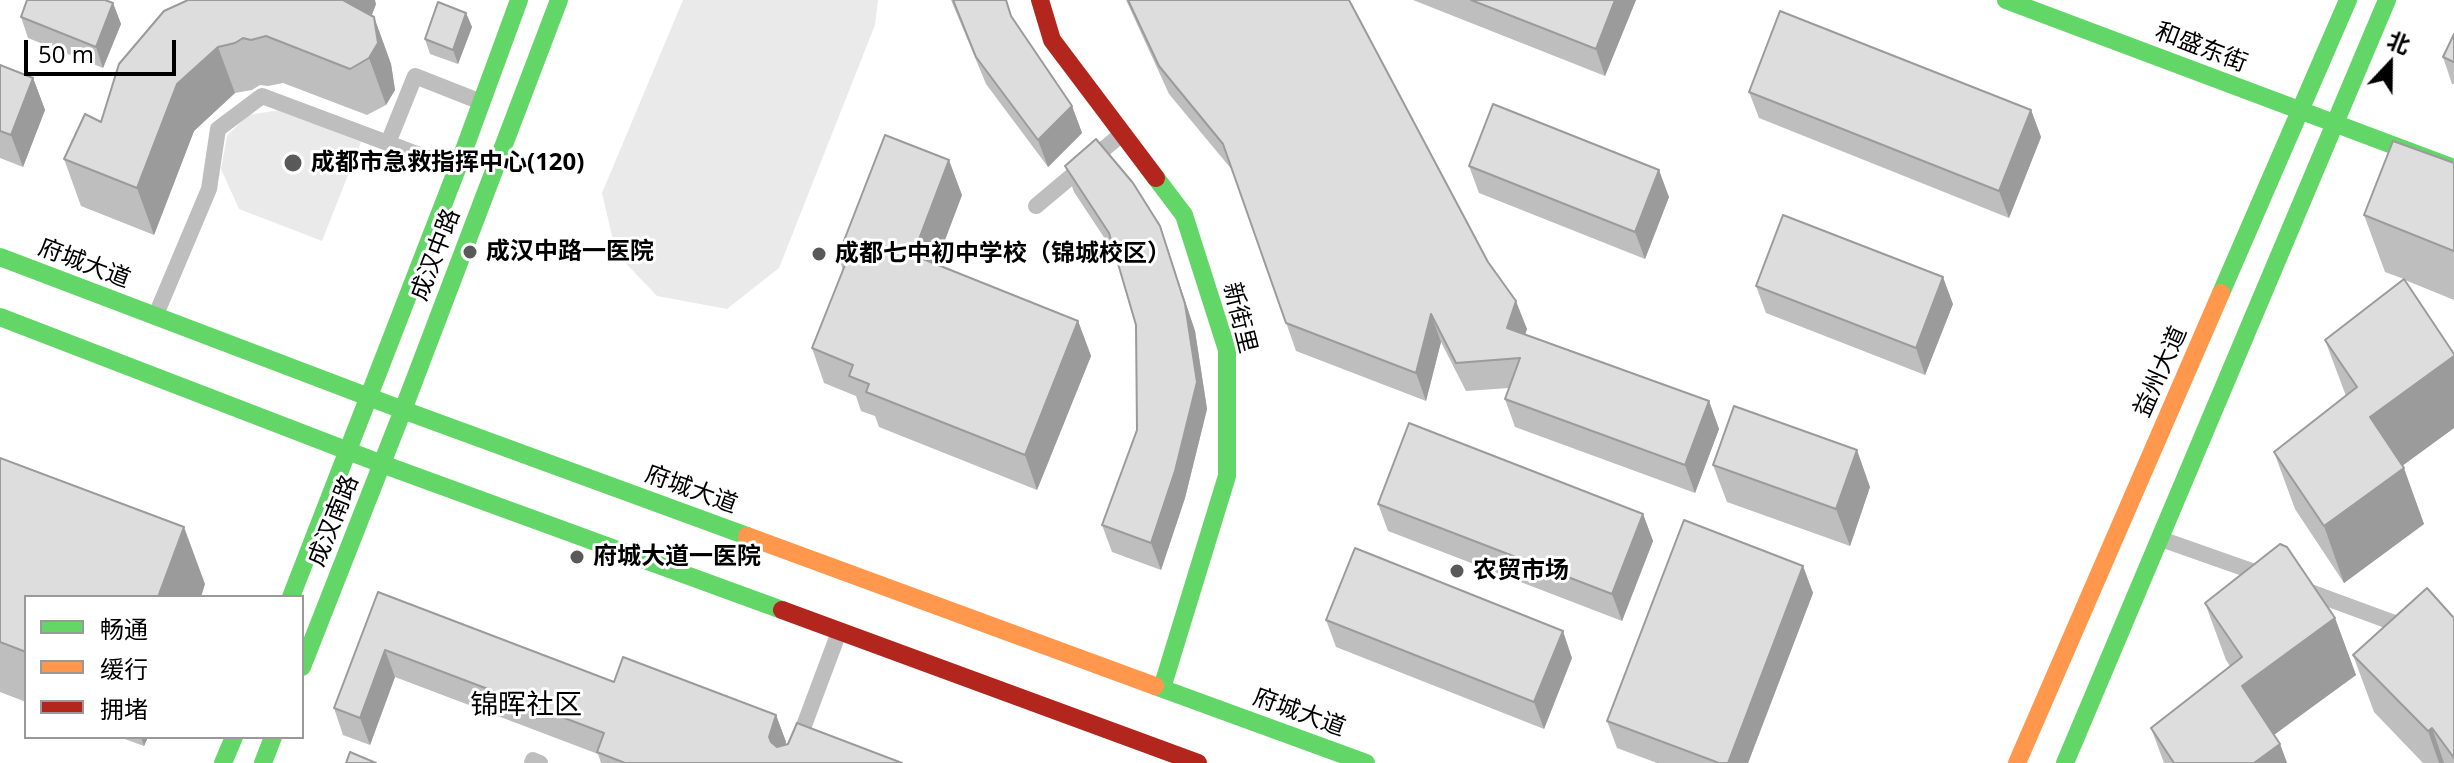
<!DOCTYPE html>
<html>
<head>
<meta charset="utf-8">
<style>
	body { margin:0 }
	#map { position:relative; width:2454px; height:763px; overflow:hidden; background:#fff; font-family:"Open Sans","Noto Sans SC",sans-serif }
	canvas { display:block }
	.legend { position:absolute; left:24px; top:595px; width:280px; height:144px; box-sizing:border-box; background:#fff; border:2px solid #999; margin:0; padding:10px 14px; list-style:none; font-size:24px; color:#000 }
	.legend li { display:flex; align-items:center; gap:16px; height:40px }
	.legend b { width:40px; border:2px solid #999 }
	.north { position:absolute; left:2350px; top:24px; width:80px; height:80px; -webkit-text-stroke:6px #fff; paint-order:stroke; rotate:22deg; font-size:22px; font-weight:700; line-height:32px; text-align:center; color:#000 }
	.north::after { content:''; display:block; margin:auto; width:28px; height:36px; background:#000; clip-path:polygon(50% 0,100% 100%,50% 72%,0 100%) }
	.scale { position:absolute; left:24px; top:40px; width:152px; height:36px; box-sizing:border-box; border:4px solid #000; border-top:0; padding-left:10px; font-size:24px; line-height:28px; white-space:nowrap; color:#000; -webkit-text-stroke:6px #fff; paint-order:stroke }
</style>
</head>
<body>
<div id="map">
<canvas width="2454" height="763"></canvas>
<ul class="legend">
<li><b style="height:10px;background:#63d668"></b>畅通</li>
<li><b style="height:10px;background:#ff974d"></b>缓行</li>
<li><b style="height:10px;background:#b3261e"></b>拥堵</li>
</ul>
<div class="north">北</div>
<div class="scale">50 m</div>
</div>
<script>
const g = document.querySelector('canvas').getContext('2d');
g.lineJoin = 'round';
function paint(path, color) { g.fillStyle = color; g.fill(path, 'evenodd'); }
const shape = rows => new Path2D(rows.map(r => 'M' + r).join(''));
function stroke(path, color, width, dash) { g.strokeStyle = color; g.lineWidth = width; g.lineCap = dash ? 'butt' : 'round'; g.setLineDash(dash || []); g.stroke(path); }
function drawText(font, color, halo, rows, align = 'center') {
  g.font = font + ' "Open Sans","Noto Sans SC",sans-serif'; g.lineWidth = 6; g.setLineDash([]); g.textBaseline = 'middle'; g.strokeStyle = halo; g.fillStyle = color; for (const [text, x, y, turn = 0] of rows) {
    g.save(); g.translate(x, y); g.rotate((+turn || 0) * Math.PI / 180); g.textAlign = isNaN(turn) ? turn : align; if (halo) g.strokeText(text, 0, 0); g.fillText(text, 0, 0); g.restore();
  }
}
paint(shape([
	[683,0,878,0,875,25,779,268,727,309,657,296,616,253,602,193],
	[280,110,361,142,322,241,239,209,221,169,227,136,248,115]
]), '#eaeaea');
stroke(shape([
	[388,143,415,76,481,102],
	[1036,206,1123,133],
	[155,317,209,189,218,129,262,96,457,169],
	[2161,539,2269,577],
	[2302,589,2400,625],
	[532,763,533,760,540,763],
	[790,763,839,632]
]), '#bebebe', 16);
stroke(shape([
	[2006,0,2454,168],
	[1156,178,1184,215,1227,350,1227,476,1162,688],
	[0,257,403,410,747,536],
	[2221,293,2348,0],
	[0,317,382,464,782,610],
	[291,597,457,169,519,0],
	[302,667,403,410,559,0],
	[1155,686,1366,763],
	[223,763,234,737],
	[263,763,273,737],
	[2065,763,2387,0]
]), '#63d668', 18);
stroke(shape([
	[747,536,1155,686],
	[2017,763,2221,293]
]), '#ff974d', 18);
stroke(shape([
	[1040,0,1052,40,1156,178],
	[782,610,1198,763]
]), '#b3261e', 18);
paint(shape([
	[188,0,376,4,372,15,374,17,391,64,395,90,386,105,367,115,283,83,268,86,260,85,252,90,235,93,194,131,154,235,81,206,64,159,101,122],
	[951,0,1006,0,1012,17,1072,106,1082,133,1048,167,986,84],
	[1126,0,1349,0,1488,262,1527,329,1525,334,1709,401,1719,429,1695,493,1515,427,1505,399,1509,388,1466,391,1441,342,1426,401,1296,351,1233,171,1169,94],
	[1413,0,1636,0,1605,76],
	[113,3,121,24,103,68,28,38,21,17],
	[466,13,472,27,458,64,430,54,425,39],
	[2454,34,2454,84,2452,84,2443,57],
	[0,65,33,78,45,110,23,167,0,158],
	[1749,92,2031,110,2041,137,2009,218,1759,118],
	[2454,163,2454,300,2405,280,2454,354,2454,428,2402,466,2424,524,2344,583,2295,509,2274,452,2346,396,2325,340,2404,279,2385,272,2364,215],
	[1065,166,1160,226,1195,331,1207,409,1185,498,1161,570,1112,552,1102,525,1137,430,1136,325,1115,254,1074,192],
	[1469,166,1669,197,1645,259,1479,193],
	[962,195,936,264,1078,321,1091,356,1037,490,879,427,875,416,861,411,856,396,824,383,812,348,843,270,838,256],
	[1756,286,1953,304,1925,375,1766,313],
	[0,458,205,584,26,597,26,702,0,692],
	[1713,465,1870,487,1850,546,1727,502],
	[1378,504,1643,514,1653,541,1622,621,1388,531],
	[1803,566,1813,593,1748,763,1657,763,1617,748,1607,721],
	[378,592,614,682,776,715,786,742,785,745,902,763,601,763,598,754,395,677,370,745,343,735,334,708],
	[2205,603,2335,618,2356,675,2274,734,2280,744,2287,763,2164,763,2151,728,2230,666,2226,660],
	[2454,618,2454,763,2423,763,2374,712,2353,655],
	[1326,620,1572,658,1544,729,1336,647],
	[119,737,148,737,144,746]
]), '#bebebe');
paint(shape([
	[343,0,375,0,376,4,359,48],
	[1615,0,1636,0,1605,76,1596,49],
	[113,3,121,24,103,68,96,47],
	[466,13,472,27,458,64,453,50],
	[374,17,391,64,395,90,386,105,369,58],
	[218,47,235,93,194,131,154,235,137,188,177,84],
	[33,78,45,110,23,167,11,135],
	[1072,106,1082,133,1048,167,1038,140],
	[2031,110,2041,137,2009,218,1999,191],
	[949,160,962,195,926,290,913,255],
	[1659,170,1669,197,1645,259,1635,232],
	[1160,226,1195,331,1207,409,1185,498,1161,570,1151,543],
	[1943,277,1953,304,1925,375,1916,348],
	[1516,301,1527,329,1518,356,1507,328],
	[1431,314,1441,342,1426,401,1416,373],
	[1078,321,1091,356,1037,490,1025,455],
	[2454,356,2454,428,2391,474,2370,417],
	[1709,401,1719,429,1695,493,1685,465],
	[1857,450,1870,487,1850,546,1836,509],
	[2404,468,2424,524,2344,583,2324,526],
	[1643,514,1653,541,1622,621,1612,594],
	[184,527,205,584,201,597,158,597],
	[1803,566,1813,593,1748,763,1728,763],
	[2335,618,2356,675,2263,743,2242,686],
	[1563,631,1572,658,1544,729,1534,702],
	[385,650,395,677,370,745,360,718],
	[776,715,786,742,779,763,769,737],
	[2432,728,2444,763,2439,763,2428,731],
	[141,737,148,737,144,746],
	[2280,744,2287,763,2254,763]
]), '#9b9b9b');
const building = shape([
	[27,0,105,0,113,3,96,47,21,17,27,0],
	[188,0,343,0,374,17,378,43,369,58,350,69,266,36,251,40,243,38,235,43,218,47,177,84,137,188,64,159,85,114,101,122,119,64,164,11,188,0],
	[953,0,1006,0,1011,16,1072,106,1038,140,976,57,953,0],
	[1128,0,1349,0,1488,262,1516,301,1507,328,1709,401,1685,465,1505,399,1520,358,1456,363,1431,314,1416,373,1286,323,1223,144,1159,66,1128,0],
	[1471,0,1615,0,1596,49,1471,0],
	[438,2,466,13,453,50,425,39,438,2],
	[1780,11,2031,110,1999,191,1749,92,1780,11],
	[2454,34,2454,62,2443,57,2454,34],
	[0,65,33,78,11,135,0,131,0,65],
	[1493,104,1659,170,1635,232,1469,166,1493,104],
	[885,135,949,160,913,255,1078,321,1025,455,866,392,869,384,849,376,853,365,812,348,847,260,838,256,885,135],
	[1096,139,1133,183,1160,226,1185,304,1197,382,1175,471,1151,543,1102,525,1137,430,1136,325,1109,233,1065,166,1096,139],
	[2393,141,2454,163,2454,251,2364,215,2393,141],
	[1783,215,1943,277,1916,348,1756,286,1783,215],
	[2404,279,2454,354,2454,356,2370,417,2404,468,2324,526,2274,452,2357,387,2325,340,2404,279],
	[1734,406,1857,450,1836,509,1713,465,1734,406],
	[1409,423,1643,514,1612,594,1378,504,1409,423],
	[0,458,184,527,158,597,26,597,26,652,0,642,0,458],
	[1684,520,1803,566,1728,763,1719,763,1607,721,1684,520],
	[2280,544,2287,547,2335,618,2242,686,2280,744,2254,763,2174,763,2151,728,2242,657,2205,603,2280,544],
	[1355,548,1563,631,1534,702,1326,620,1355,548],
	[2427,588,2454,618,2454,758,2432,728,2428,731,2353,655,2427,588],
	[378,592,614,682,623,657,776,715,769,737,771,742,777,747,788,744,797,723,902,763,625,763,597,752,604,733,385,650,360,718,334,708,378,592],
	[350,752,376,763,346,763,350,752]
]);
paint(building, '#ddd');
stroke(building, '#9b9b9b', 2);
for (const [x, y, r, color] of [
	[293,163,10,"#595959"],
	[470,252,8,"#595959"],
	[819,254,8,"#595959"],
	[577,557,8,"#595959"],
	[1457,571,8,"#595959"]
]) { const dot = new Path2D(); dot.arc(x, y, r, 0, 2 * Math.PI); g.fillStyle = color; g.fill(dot); stroke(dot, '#fff', 3); }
drawText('24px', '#000', '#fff', [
	["和盛东街",2201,48,21],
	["成汉中路",436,255,-69],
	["府城大道",84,264,21],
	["新街里",1239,318,76],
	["益州大道",2161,372,-66],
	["府城大道",691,490,20],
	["成汉南路",334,521,-68],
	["府城大道",1299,713,20]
]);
drawText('bold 24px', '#000', '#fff', [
	["成都市急救指挥中心(120)",311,163],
	["成汉中路一医院",486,252],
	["成都七中初中学校（锦城校区）",835,254],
	["府城大道一医院",593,557],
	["农贸市场",1473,571]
], 'left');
drawText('28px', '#000', '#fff', [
	["锦晖社区",526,706]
]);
</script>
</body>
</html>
